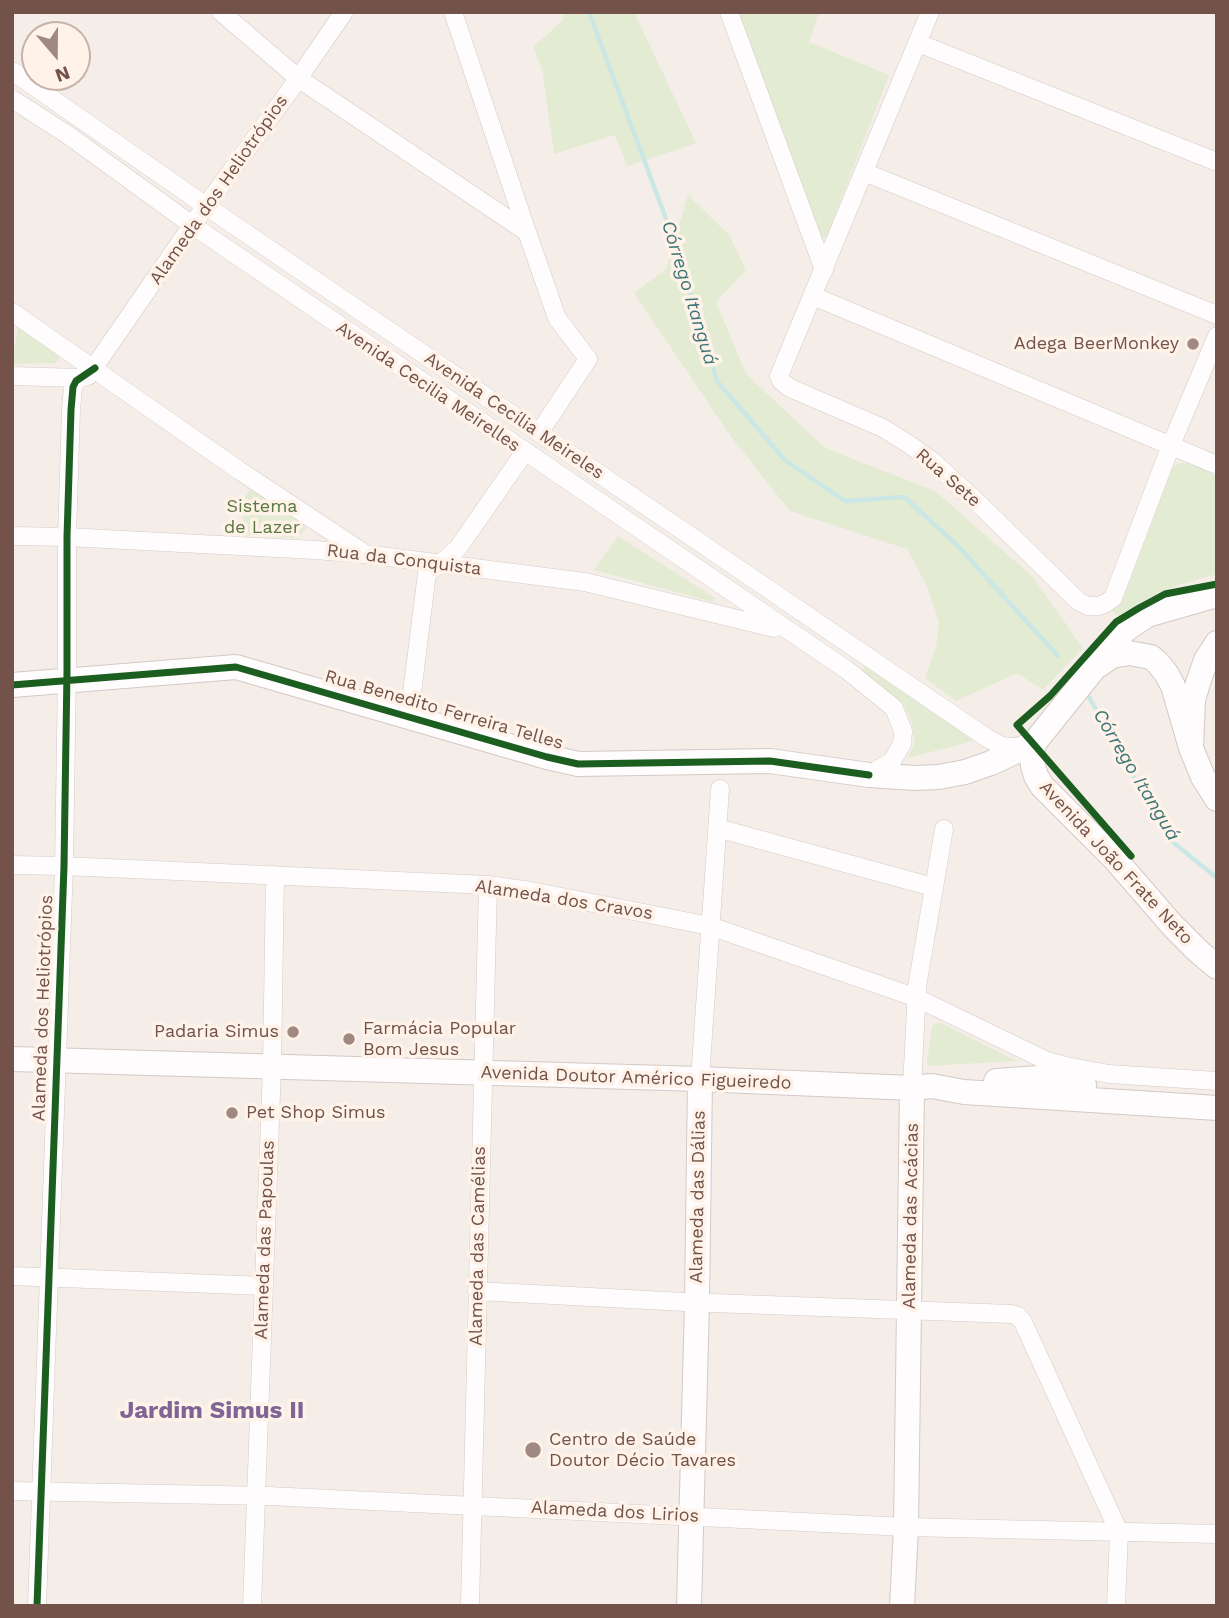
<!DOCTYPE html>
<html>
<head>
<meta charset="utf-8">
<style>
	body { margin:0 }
	#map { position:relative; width:1229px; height:1618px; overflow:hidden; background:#f5eee8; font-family:"Work Sans",sans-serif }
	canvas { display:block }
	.frame { position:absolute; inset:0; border:14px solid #725249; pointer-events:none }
	.north { position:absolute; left:21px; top:21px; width:70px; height:70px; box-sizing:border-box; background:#fff2e8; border:2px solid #c7b2a8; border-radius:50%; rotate:160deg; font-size:19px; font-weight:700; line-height:28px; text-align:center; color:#725249 }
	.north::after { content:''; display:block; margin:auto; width:24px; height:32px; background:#a08981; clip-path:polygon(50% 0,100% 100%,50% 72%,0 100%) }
</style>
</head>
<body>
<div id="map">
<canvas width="1229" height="1618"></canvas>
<div class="frame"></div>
<div class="north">N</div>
</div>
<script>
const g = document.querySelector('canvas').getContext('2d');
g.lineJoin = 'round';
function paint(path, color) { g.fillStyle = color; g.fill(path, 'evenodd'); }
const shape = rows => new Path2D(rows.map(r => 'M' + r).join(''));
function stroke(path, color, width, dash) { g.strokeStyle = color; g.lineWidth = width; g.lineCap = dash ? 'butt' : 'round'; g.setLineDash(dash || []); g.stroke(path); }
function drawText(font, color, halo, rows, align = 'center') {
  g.font = font + ' "Work Sans",sans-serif'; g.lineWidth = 7; g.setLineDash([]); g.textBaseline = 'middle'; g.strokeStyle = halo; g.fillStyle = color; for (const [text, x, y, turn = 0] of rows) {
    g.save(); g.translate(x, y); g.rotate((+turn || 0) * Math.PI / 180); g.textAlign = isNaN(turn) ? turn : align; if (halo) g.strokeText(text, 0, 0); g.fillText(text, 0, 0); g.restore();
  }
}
paint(shape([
	[564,12,634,12,696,143,627,166,615,135,554,154,542,69,533,47,563,20],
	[738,12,819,12,809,42,889,75,827,236,823,238,819,239],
	[688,195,729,235,746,270,716,302,746,374,825,448,935,491,1032,576,1083,648,1043,690,1017,673,956,701,925,678,936,647,939,622,927,586,907,549,790,511,732,438,634,293,666,269],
	[18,325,59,351,60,357,56,363,12,364],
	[1180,463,1193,463,1217,477,1217,574,1178,585,1150,597,1118,616,1112,611,1126,591,1173,467],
	[250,489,300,520,306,528,301,534,293,538,242,535,245,497],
	[618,536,715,598,713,602,594,570],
	[866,665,974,741,907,758,915,743,911,720,903,703,861,672],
	[936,1023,941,1023,1017,1061,928,1066,927,1063,932,1026]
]), '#e4ebd3');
stroke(shape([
	[589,12,675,243,717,381,785,460,845,501,904,497,956,544,1058,656],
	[1089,697,1169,839,1217,878]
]), '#cae7e5', 4.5);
const street = shape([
	[221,12,298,78,527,232],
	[453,12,527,232,557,318,588,359,539,433],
	[729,12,824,270],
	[930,12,779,376,781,381,790,388,883,428,910,445,932,461,976,501,1078,601,1088,606,1099,606,1106,603,1113,598,1171,445,1217,336],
	[918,43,1217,162],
	[12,71,206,206,987,738,1002,746,1022,748],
	[12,99,68,135,192,225,847,670,894,708,903,731,902,744,892,761,869,775],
	[864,172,1217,315],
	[813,296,1217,465],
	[12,312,240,471,361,551],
	[12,376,79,378],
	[88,376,195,221,293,86,344,12],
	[12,536,67,537,315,550,364,554,585,582,774,628],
	[409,717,427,573,440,564,458,548,524,453],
	[717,828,933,887],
	[12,865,64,866,488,885,531,891,710,926,917,998,1047,1061,1066,1066,1109,1074,1217,1081],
	[700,1079,720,789],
	[912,1088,917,987,944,829],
	[12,1276,264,1286],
	[477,1291,685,1302,1012,1314,1018,1316,1023,1322,1119,1532,1116,1606],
	[12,1491,269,1496,906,1527,1217,1534],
	[37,1606,64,866,67,671,67,537,71,410,73,387,76,381,95,368],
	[252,1606,272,1067,275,875],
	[470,1606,488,885]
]);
const secondary = shape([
	[1217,595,1147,615,1125,630,1034,743,1032,754,1033,766,1036,776,1042,786,1114,858,1172,925,1199,952,1217,967],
	[1217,643,1206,660,1198,683,1193,700,1191,748,1203,777,1217,799],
	[1099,665,1112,656,1129,653,1151,657,1158,663,1166,673,1173,686,1191,748],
	[12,685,236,667,547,757,578,764,770,761,869,775,915,778,939,777,965,772,991,763,1034,743],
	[12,1059,700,1079,912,1088,932,1086,964,1092,1217,1108],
	[996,1081,1039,1078,1084,1085],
	[689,1606,697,1303,700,1079],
	[902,1606,906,1527,912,1088]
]);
stroke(street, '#d4cac5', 19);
stroke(secondary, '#d4c9c4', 26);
stroke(street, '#fefcfc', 18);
stroke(secondary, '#fefcfc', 24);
stroke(shape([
	[12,685,236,667,547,757,578,764,770,761,869,775],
	[1131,856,1017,725,1050,696,1116,622,1139,608,1165,594,1217,584],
	[37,1606,64,866,67,671,67,537,71,410,73,387,76,381,95,368]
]), '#1b5e20', 7);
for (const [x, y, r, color] of [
	[1193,344,7,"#a08981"],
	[293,1032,7,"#a08981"],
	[349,1039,7,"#a08981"],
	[232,1113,7,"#a08981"],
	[533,1450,9,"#a08981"]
]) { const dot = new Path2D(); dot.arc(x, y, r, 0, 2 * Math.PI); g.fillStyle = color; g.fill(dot); stroke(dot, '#fff2e8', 2.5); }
drawText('18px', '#725249', '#fff2e8', [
	["Alameda dos Heliotrópios",219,190,-55],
	["Avenida Cecilia Meirelles",428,387,34],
	["Avenida Cecília Meireles",514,416,34],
	["Rua Sete",948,478,41],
	["Rua da Conquista",404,560,7],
	["Rua Benedito Ferreira Telles",444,710,16],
	["Avenida João Frate Neto",1116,863,47],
	["Alameda dos Cravos",564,900,9],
	["Alameda dos Heliotrópios",43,1008,-88],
	["Avenida Doutor Américo Figueiredo",636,1078,2],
	["Alameda das Dálias",698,1197,-89],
	["Alameda das Acácias",911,1216,-89],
	["Alameda das Papoulas",265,1240,-88],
	["Alameda das Camélias",478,1246,-89],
	["Alameda dos Lirios",615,1512,3]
]);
drawText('18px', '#725249', '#fff2e8', [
	["Adega BeerMonkey",1179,344,"right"],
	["Farmácia Popular",363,1029],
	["Bom Jesus",363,1050],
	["Padaria Simus",279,1032,"right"],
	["Pet Shop Simus",246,1113],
	["Centro de Saúde",549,1440],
	["Doutor Décio Tavares",549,1461]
], 'left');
drawText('18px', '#5a7842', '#fff2e8', [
	["Sistema",262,507],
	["de Lazer",262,528]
]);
drawText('italic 19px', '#3e7678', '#fff2e8', [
	["Córrego Itanguá",689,293,73],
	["Córrego Itanguá",1136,775,59]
]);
drawText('bold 24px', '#7e6595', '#fff2e8', [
	["Jardim Simus II",212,1411]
]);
</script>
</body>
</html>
